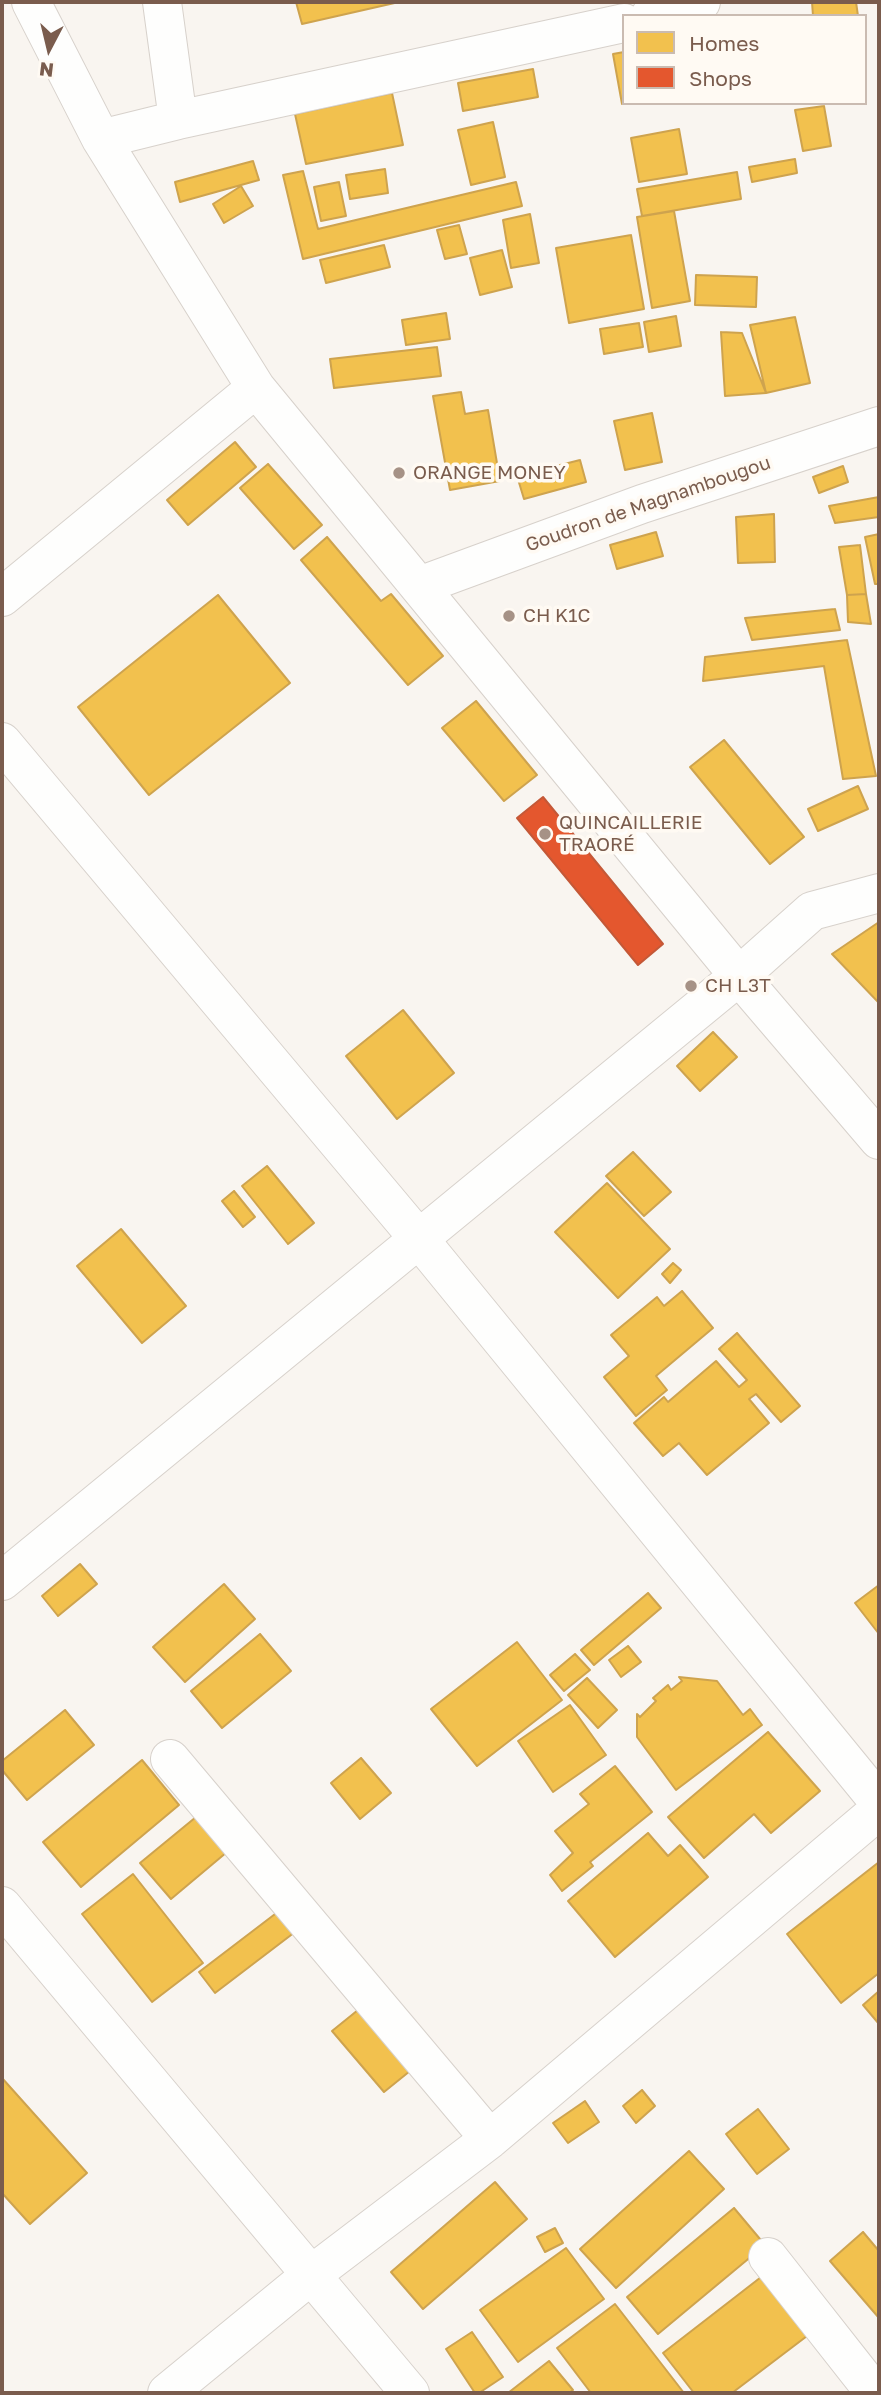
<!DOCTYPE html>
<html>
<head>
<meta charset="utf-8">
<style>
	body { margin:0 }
	#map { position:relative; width:881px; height:2395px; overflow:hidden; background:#f9f5f0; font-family:"Golos Text",sans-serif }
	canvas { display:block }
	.frame { position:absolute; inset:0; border:4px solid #7a5c4d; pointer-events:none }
	.legend { position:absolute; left:622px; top:14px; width:245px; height:91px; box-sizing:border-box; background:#fffaf3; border:2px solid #cabbb1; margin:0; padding:9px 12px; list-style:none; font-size:21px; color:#7a5c4d }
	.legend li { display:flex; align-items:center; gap:14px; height:35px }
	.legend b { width:35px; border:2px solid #cabbb1 }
	.north { position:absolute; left:14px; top:14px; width:70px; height:70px; -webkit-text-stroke:5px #fffaf3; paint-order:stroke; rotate:187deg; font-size:19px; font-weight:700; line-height:28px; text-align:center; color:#7a5c4d }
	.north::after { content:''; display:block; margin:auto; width:24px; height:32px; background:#7a5c4d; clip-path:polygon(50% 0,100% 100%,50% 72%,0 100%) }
</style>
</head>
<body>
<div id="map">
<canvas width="881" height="2395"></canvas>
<div class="frame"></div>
<ul class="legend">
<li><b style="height:19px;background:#f2c14e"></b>Homes</li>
<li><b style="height:19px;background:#e4572e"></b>Shops</li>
</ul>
<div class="north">N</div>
</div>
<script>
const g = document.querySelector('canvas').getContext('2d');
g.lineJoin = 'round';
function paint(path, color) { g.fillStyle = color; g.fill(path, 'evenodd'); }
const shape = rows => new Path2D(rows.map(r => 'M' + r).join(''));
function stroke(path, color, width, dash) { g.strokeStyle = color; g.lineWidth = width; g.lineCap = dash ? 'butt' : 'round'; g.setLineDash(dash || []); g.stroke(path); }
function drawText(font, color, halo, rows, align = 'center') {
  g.font = font + ' "Golos Text",sans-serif'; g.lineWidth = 7; g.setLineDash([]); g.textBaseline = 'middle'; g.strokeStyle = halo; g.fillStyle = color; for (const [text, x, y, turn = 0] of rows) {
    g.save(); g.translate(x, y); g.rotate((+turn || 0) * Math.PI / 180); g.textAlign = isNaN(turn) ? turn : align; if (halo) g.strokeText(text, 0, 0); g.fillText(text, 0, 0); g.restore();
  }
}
const homes = shape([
	[296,2,399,2,302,24,296,2],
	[812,2,856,2,858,16,813,16,812,2],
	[624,52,624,103,628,103,622,104,613,54,624,52],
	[533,69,538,97,463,111,458,83,533,69],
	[392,93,403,145,306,164,295,114,392,93],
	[824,106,831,146,803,151,795,110,824,106],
	[493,122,505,177,471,185,458,130,493,122],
	[679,129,687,174,639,182,631,138,679,129],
	[795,159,797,173,752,182,749,167,795,159],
	[253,161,259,180,180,202,175,182,253,161],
	[385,169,388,193,350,199,346,175,385,169],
	[303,171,318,229,516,182,522,206,303,259,283,175,303,171],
	[737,172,741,199,642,216,637,189,737,172],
	[339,182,346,216,321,221,314,187,339,182],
	[241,186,253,206,224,223,213,204,241,186],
	[674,211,690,301,652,308,637,217,674,211],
	[530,214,539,263,511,268,503,220,530,214],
	[459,225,467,254,445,259,437,230,459,225],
	[631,235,644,309,569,323,556,248,631,235],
	[384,245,390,267,326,283,320,260,384,245],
	[502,250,512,287,480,295,470,258,502,250],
	[696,275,757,277,756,307,695,305,696,275],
	[446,313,450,339,406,345,402,320,446,313],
	[676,316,681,346,649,352,644,322,676,316],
	[795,317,810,383,766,393,750,325,795,317],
	[639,323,643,347,604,354,600,329,639,323],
	[721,332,742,333,766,393,725,396,721,332],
	[437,347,441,376,334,388,330,359,437,347],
	[461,392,465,414,488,410,500,481,450,490,433,396,461,392],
	[652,413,662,462,625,470,614,421,652,413],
	[235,442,256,467,188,525,167,500,235,442],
	[580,460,586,482,524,499,517,476,580,460],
	[268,464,322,525,294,549,240,488,268,464],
	[843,466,848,482,819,493,813,477,843,466],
	[879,497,879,517,835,523,829,506,879,497],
	[774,514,775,562,738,563,736,517,774,514],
	[656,532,663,556,617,569,610,545,656,532],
	[879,534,879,584,875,584,865,537,879,534],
	[327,537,381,601,391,594,443,656,408,685,301,560,327,537],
	[860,545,866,594,847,595,839,547,860,545],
	[866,594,871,624,848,622,847,595,866,594],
	[218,595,290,683,149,795,78,707,218,595],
	[835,609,840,630,752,640,745,618,835,609],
	[847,640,876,776,843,779,824,666,703,681,705,657,847,640],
	[476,701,537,775,504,801,442,728,476,701],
	[724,740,804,837,770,864,690,767,724,740],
	[858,786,868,809,818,831,808,809,858,786],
	[879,922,879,1003,832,954,879,922],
	[403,1010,454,1073,397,1119,346,1056,403,1010],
	[713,1032,737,1057,700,1091,677,1066,713,1032],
	[633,1152,671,1192,644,1216,606,1176,633,1152],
	[267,1166,314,1223,288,1244,242,1186,267,1166],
	[607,1183,670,1249,618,1298,555,1232,607,1183],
	[234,1191,255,1217,243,1227,222,1201,234,1191],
	[121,1229,186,1306,142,1343,77,1266,121,1229],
	[673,1263,681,1270,670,1283,662,1274,673,1263],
	[682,1291,713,1328,656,1376,667,1390,636,1416,604,1377,629,1356,611,1335,657,1297,664,1306,682,1291],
	[737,1333,800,1406,781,1422,756,1394,749,1399,769,1423,707,1475,679,1443,663,1456,634,1423,664,1397,668,1402,716,1361,739,1387,747,1380,719,1349,737,1333],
	[80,1564,97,1584,58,1616,42,1596,80,1564],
	[224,1584,255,1619,185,1682,153,1647,224,1584],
	[879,1585,879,1634,855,1603,879,1585],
	[648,1593,661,1608,594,1665,581,1650,648,1593],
	[260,1634,291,1671,222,1728,191,1691,260,1634],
	[517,1642,562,1700,477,1766,431,1709,517,1642],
	[628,1646,641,1662,621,1677,609,1660,628,1646],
	[575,1654,590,1670,564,1691,550,1675,575,1654],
	[679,1677,717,1681,743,1715,750,1709,762,1725,676,1790,637,1737,637,1714,640,1717,656,1701,653,1698,668,1685,671,1690,682,1681,679,1677],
	[587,1678,617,1710,598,1728,568,1695,587,1678],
	[570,1705,606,1755,553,1792,518,1741,570,1705],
	[65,1710,94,1745,27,1800,2,1770,2,1761,65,1710],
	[768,1732,820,1791,771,1833,754,1814,704,1858,668,1817,768,1732],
	[361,1758,391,1793,360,1819,331,1783,361,1758],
	[142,1760,179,1805,81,1887,43,1842,142,1760],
	[615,1766,652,1812,590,1862,593,1866,562,1891,550,1875,573,1853,555,1831,589,1804,580,1794,615,1766],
	[196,1817,227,1852,171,1899,140,1863,196,1817],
	[648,1833,668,1856,680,1845,708,1877,615,1957,568,1901,648,1833],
	[879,1862,879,1973,841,2003,787,1934,879,1862],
	[133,1874,203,1963,152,2002,82,1914,133,1874],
	[279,1911,295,1932,215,1993,199,1972,279,1911],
	[879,1991,879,2024,863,2005,879,1991],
	[358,2010,410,2071,384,2092,332,2031,358,2010],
	[2,2078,87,2173,30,2224,2,2193,2,2078],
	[642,2090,655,2106,636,2123,623,2106,642,2090],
	[585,2101,599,2122,568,2143,553,2123,585,2101],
	[758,2109,789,2149,757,2174,726,2134,758,2109],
	[689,2151,724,2189,616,2288,580,2249,689,2151],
	[495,2182,527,2219,423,2309,391,2272,495,2182],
	[734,2208,765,2245,658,2334,627,2297,734,2208],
	[555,2228,563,2243,545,2252,537,2237,555,2228],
	[863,2232,879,2251,879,2318,830,2261,863,2232],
	[566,2248,604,2299,518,2362,480,2310,566,2248],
	[765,2274,811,2333,732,2393,694,2393,663,2353,765,2274],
	[615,2304,684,2393,591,2393,557,2348,615,2304],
	[472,2332,503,2377,479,2393,475,2393,446,2349,472,2332],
	[549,2361,573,2390,569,2393,508,2393,549,2361]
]);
paint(homes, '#f2c14e');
stroke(homes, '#cea34e', 2);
const shops = shape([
	[543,797,663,944,638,965,517,818,543,797]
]);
paint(shops, '#e4572e');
stroke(shops, '#c45837', 2);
const minor = shape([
	[31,2,101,139,256,388,739,976,879,1140],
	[162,2,178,120],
	[650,16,701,2],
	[101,139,178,120,624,23],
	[419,586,642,504,879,426],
	[2,597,256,388],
	[2,742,419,1239,879,1802],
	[2,1581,739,976,812,911,879,893],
	[170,1759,490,2139],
	[2,1906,410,2393],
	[768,2257,875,2393],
	[167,2393,311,2275,490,2139,879,1810]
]);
stroke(minor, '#d7d1cb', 40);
stroke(minor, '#fefefd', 38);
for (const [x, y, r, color] of [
	[399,473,7,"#a69286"],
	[509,616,7,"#a69286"],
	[545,834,7,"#a69286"],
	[691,986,7,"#a69286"]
]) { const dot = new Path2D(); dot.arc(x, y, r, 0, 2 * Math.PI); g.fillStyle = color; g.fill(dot); stroke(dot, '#fffaf3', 2.5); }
drawText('19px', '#7a5c4d', '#fffaf3', [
	["ORANGE MONEY",413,473],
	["CH K1C",523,616],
	["QUINCAILLERIE",559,823],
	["TRAORÉ",559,845],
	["CH L3T",705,986]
], 'left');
drawText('19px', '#7a5c4d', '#fffaf3', [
	["Goudron de Magnambougou",648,504,-19]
]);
</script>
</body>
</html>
